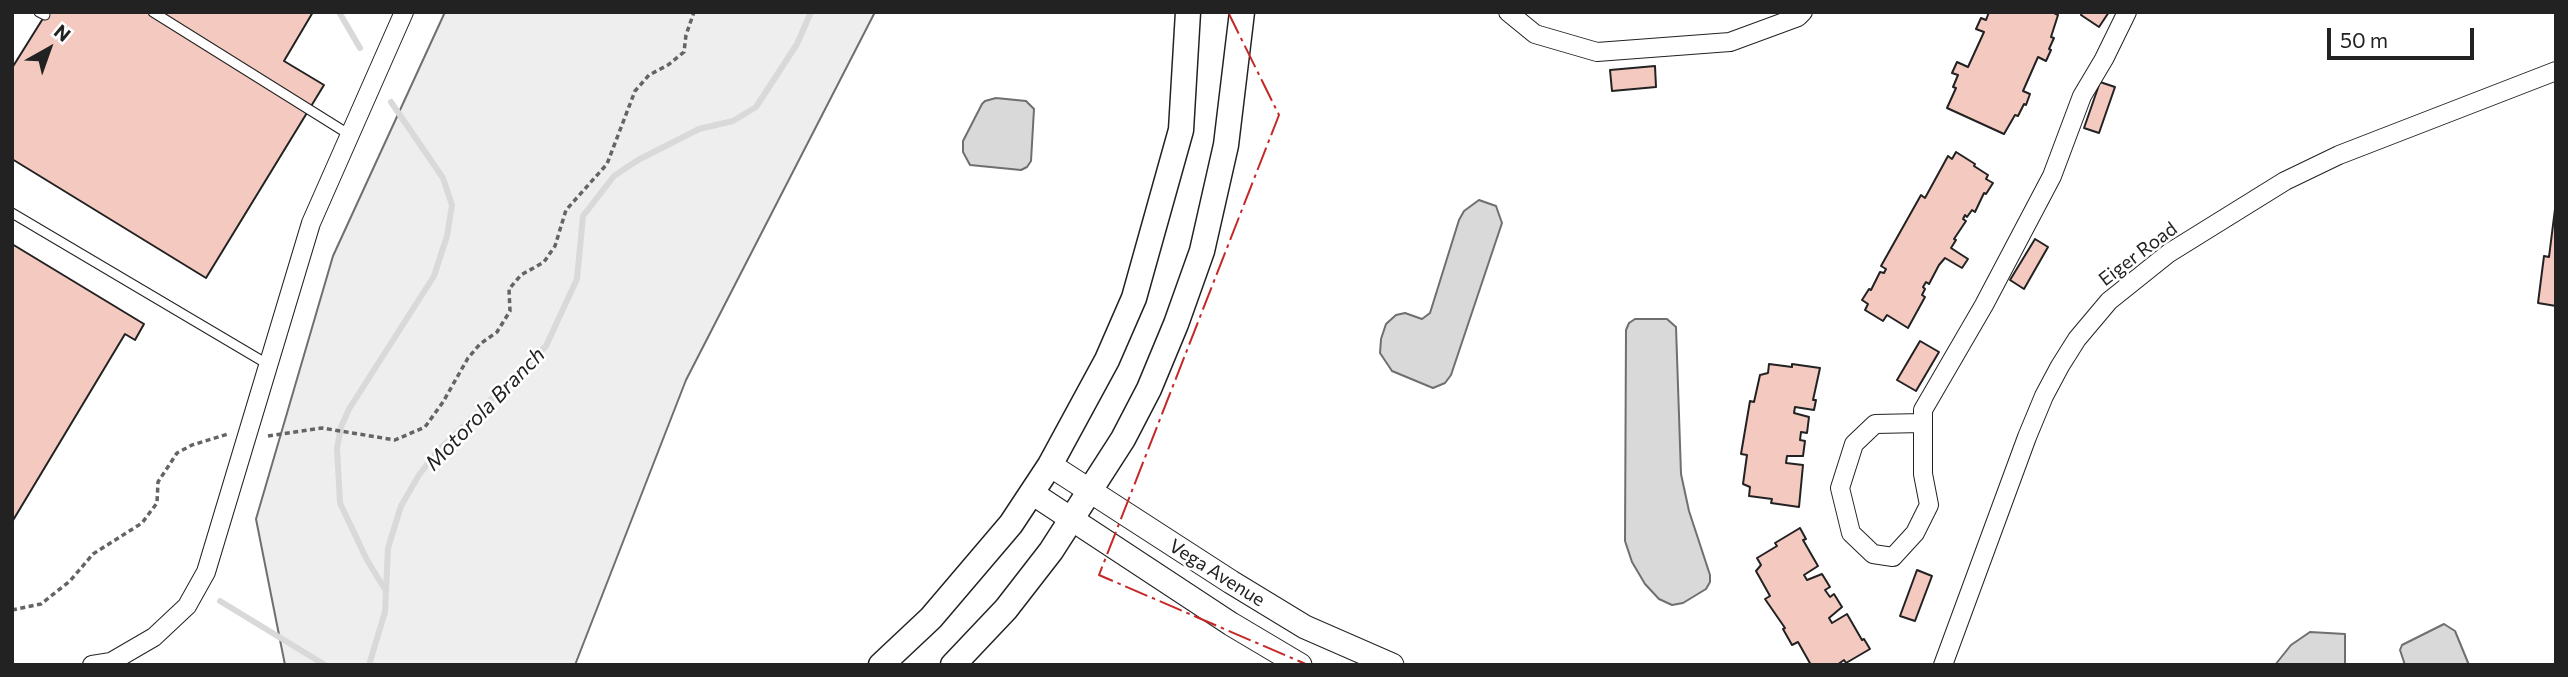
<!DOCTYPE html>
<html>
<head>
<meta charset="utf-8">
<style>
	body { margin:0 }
	#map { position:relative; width:2568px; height:677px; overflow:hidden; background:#fff; font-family:Commissioner,sans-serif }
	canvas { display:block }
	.frame { position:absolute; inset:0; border:14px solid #222; pointer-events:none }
	.north { position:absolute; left:14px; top:14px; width:70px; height:70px; -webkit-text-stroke:5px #fff; paint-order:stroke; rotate:40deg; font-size:19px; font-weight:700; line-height:28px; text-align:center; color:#222 }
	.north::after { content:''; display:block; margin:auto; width:24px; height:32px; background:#222; clip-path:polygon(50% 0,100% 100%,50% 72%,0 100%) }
	.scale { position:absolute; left:2327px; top:28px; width:147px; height:32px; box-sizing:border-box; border:4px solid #222; border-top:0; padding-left:9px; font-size:21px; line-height:24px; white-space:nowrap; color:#222; -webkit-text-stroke:5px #fff; paint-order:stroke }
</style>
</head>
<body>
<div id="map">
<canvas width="2568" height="677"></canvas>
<div class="frame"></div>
<div class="north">N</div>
<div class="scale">50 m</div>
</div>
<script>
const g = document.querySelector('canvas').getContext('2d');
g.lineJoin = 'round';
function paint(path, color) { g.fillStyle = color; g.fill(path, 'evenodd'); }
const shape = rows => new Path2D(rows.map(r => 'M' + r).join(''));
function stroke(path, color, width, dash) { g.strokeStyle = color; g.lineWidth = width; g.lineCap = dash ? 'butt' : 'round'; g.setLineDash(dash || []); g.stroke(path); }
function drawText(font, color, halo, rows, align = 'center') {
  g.font = font + ' Commissioner,sans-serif'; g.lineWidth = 5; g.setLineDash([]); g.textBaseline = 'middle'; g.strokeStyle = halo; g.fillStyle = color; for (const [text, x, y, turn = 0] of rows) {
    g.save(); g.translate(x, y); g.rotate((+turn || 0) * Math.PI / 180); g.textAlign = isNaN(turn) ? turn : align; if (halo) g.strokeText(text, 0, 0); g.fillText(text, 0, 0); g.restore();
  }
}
const green = shape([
	[445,12,875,12,686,380,575,665,285,665,256,519,333,256,445,12]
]);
paint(green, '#eee');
stroke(green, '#6f6f6f', 2);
const water = shape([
	[996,98,1026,101,1034,109,1031,161,1027,167,1021,170,970,165,963,152,963,141,982,104,985,101,996,98],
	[1479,200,1496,206,1502,223,1451,375,1445,383,1433,388,1392,371,1380,353,1381,339,1386,324,1396,315,1405,313,1422,319,1430,313,1459,220,1464,211,1479,200],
	[1635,319,1667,319,1676,327,1681,474,1689,511,1710,575,1710,582,1706,589,1683,603,1672,605,1659,599,1645,584,1632,562,1625,541,1626,330,1629,323,1635,319],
	[2444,624,2455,631,2469,665,2405,665,2400,650,2402,645,2444,624],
	[2310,632,2345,634,2345,665,2275,665,2291,645,2310,632]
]);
paint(water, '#d9d9d9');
stroke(water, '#6f6f6f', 2);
stroke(shape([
	[339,12,360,48],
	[386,591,367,560,340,503,337,448,341,427,349,409,434,276,447,236,452,205,443,178,391,102],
	[220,601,325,665],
	[369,665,385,612,388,548,401,506,419,475,437,452,546,346,577,279,583,216,614,176,638,160,699,129,733,121,756,107,797,44,811,12]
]), '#d9d9d9', 6);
const building = shape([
	[47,12,313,12,284,61,324,85,206,278,12,159,12,68,47,12],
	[1989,12,2052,12,2058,15,2051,37,2054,38,2049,49,2051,50,2046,61,2038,57,2023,91,2030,94,2026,105,2024,104,2018,116,2015,115,2004,134,1947,108,1956,88,1953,87,1958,75,1952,73,1957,62,1968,67,1984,32,1976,29,1981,18,1986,20,1989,12],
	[2082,12,2109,12,2099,27,2081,15,2082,12],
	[1655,66,1656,87,1612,91,1610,70,1655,66],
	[2100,82,2115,87,2099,133,2084,128,2100,82],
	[1956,152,1975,164,1974,166,1988,175,1986,179,1993,183,1986,194,1984,193,1975,212,1972,210,1967,217,1965,215,1963,219,1966,221,1954,239,1956,240,1951,248,1968,259,1962,268,1945,258,1939,265,1929,284,1926,282,1923,287,1925,289,1922,295,1925,297,1908,328,1887,315,1883,321,1865,310,1868,304,1862,300,1869,289,1871,290,1880,272,1884,273,1886,269,1881,266,1921,195,1925,198,1948,156,1952,159,1956,152],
	[2555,209,2556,209,2556,306,2538,303,2544,256,2549,257,2555,209],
	[2035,239,2048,247,2024,289,2010,280,2035,239],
	[12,244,144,324,135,340,125,334,12,522,12,244],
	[1920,341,1939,352,1916,391,1897,380,1920,341],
	[1769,364,1792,367,1792,364,1820,368,1813,400,1816,400,1814,410,1795,407,1794,413,1809,417,1807,433,1801,432,1800,440,1805,441,1803,456,1787,456,1786,463,1803,465,1799,507,1771,503,1772,499,1749,496,1750,487,1743,484,1747,455,1741,454,1750,401,1754,402,1760,375,1768,373,1769,364],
	[1800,528,1806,539,1803,540,1818,566,1804,575,1807,580,1822,574,1830,587,1825,590,1830,597,1834,594,1842,607,1829,618,1832,623,1847,614,1862,640,1864,639,1870,649,1846,663,1844,660,1837,665,1811,665,1798,642,1792,645,1783,629,1785,628,1765,599,1770,596,1756,571,1761,565,1757,558,1777,546,1775,543,1800,528],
	[1917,570,1932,576,1915,621,1900,616,1917,570]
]);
paint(building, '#f3c9c0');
stroke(building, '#222', 2);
const service = shape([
	[39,12,45,15],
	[153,12,350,135],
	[12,213,269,365]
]);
const minor = shape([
	[1508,12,1535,34,1597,52,1730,42,1798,17,1803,12],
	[1923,423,1875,424,1854,444,1840,488,1851,533,1873,554,1893,557,1915,533,1929,505,1923,474,1923,410,1984,305,2052,176,2082,96,2104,59,2127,12],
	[92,665,111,662,154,637,187,606,206,572,311,223,404,12],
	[1943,665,2027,437,2044,396,2060,366,2077,339,2109,301,2169,253,2285,181,2339,155,2556,71]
]);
const tertiary = shape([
	[1050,465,1231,582,1305,627,1392,665],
	[1032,493,1231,624,1300,665]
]);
const secondary = shape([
	[881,665,931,618,1011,524,1050,465,1107,360,1134,298,1181,130,1188,12],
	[953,665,1006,609,1051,551,1123,439,1149,389,1176,324,1202,251,1226,145,1242,12]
]);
stroke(service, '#222', 11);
stroke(minor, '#222', 20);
stroke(tertiary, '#222', 25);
stroke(secondary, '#222', 27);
stroke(shape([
	[268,436,322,428,395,440,425,427,443,402,468,358,480,344,497,332,510,311,509,289,521,275,544,262,555,246,566,210,607,164,635,91,649,75,668,65,684,52,686,35,694,12],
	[12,610,41,604,70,581,93,554,142,523,157,503,158,482,177,453,192,445,228,434]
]), '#646464', 3.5, [5, 3.5]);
stroke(service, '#fff', 9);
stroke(minor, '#fff', 18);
stroke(tertiary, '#fff', 23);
stroke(secondary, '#fff', 24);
stroke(shape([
	[1228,12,1279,115,1099,575,1308,665]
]), '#c62828', 2, [24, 5, 3.5, 5]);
drawText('19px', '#222', '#fff', [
	["Eiger Road",2138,254,-37],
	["Vega Avenue",1217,573,32]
]);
drawText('italic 21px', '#222', '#fff', [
	["Motorola Branch",485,409,-46]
]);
</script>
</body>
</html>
